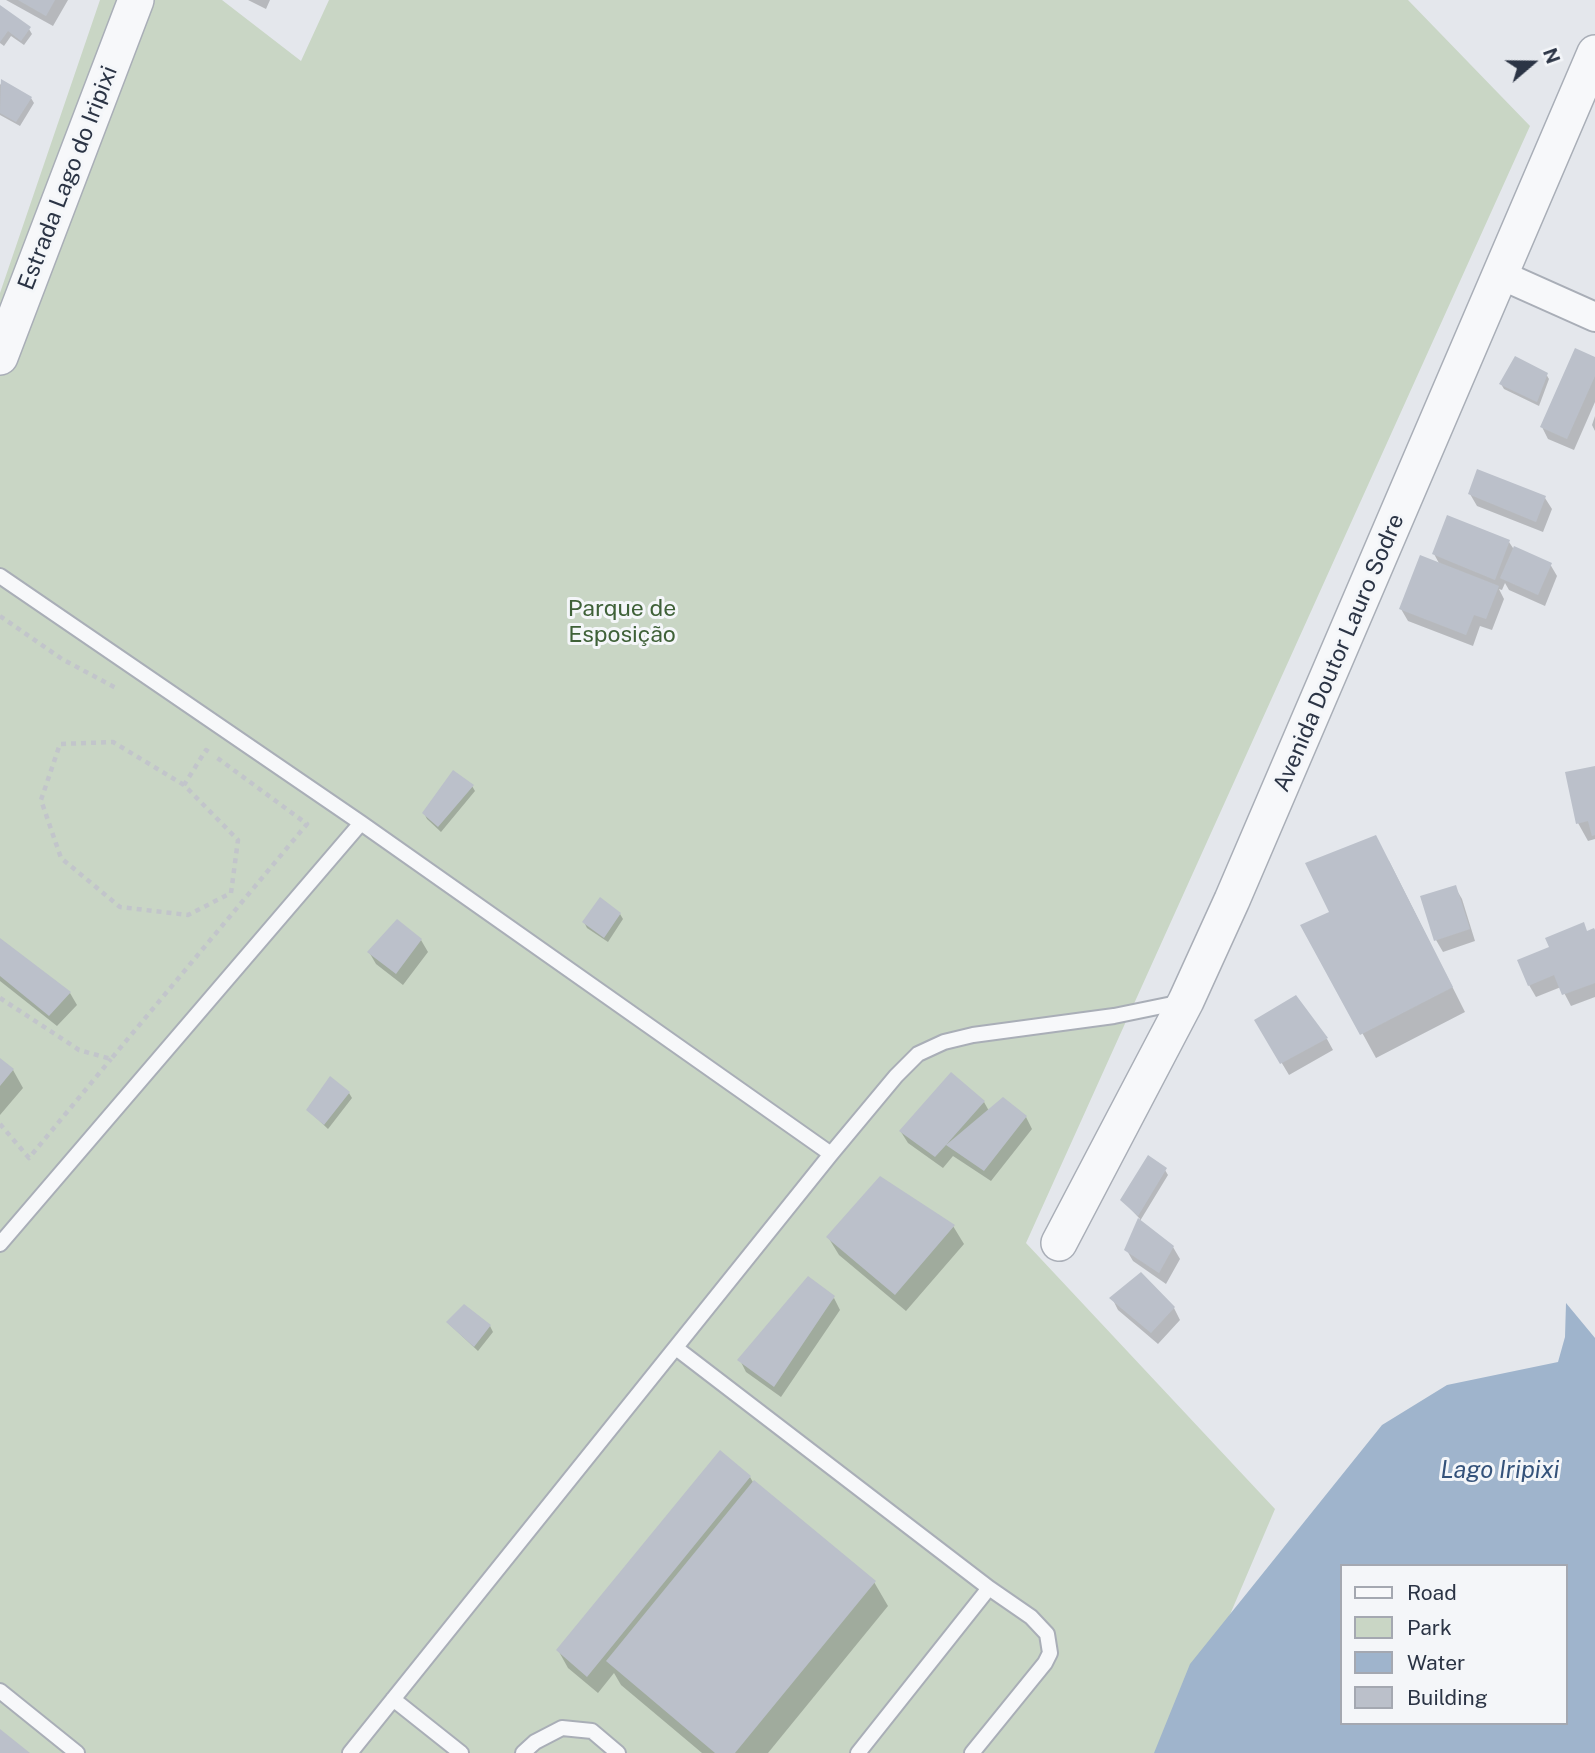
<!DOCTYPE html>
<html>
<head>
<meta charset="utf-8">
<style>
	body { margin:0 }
	#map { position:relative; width:1595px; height:1753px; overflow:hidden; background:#e4e7ec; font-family:"Public Sans",sans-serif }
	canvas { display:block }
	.legend { position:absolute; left:1340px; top:1564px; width:228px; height:161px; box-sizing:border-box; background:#f4f6f9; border:2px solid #a4a8b1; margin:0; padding:9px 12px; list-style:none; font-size:21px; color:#2b3445 }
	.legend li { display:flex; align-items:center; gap:14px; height:35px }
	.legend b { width:35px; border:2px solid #a4a8b1 }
	.north { position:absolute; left:1497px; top:28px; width:70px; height:70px; -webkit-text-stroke:5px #f4f6f9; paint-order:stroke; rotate:70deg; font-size:19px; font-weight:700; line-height:28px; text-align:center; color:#2b3445 }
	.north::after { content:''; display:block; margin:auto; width:24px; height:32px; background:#2b3445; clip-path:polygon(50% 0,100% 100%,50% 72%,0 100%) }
</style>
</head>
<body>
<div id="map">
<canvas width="1595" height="1753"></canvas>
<ul class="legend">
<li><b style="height:9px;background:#f7f8fa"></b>Road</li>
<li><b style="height:19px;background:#c9d6c5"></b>Park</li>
<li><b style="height:19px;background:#9fb4cc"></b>Water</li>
<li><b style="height:19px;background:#bbc0ca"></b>Building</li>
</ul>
<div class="north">N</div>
</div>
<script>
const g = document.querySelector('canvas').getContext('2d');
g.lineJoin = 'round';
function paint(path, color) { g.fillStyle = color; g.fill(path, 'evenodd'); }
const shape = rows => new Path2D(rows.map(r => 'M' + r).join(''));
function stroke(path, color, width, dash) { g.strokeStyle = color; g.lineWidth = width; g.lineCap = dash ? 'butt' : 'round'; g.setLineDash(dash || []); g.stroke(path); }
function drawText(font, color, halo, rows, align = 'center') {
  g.font = font + ' "Public Sans",sans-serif'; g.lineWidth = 6; g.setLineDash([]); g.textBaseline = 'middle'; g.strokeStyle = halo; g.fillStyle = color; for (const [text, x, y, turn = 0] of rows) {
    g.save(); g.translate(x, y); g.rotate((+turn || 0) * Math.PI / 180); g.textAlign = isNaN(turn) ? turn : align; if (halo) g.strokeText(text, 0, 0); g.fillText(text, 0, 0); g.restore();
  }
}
paint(shape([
	[100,0,222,0,301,61,329,0,1408,0,1530,126,1026,1243,1275,1509,1171,1753,0,1753,0,293]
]), '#c9d6c5');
paint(shape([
	[1566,1303,1595,1338,1595,1753,1154,1753,1190,1664,1382,1425,1447,1385,1558,1362,1565,1337],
	[1341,1566,1565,1566,1565,1723,1341,1723]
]), '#9fb4cc');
paint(shape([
	[6,0,68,0,53,26],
	[248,0,270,0,266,9],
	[0,8,29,29,32,34,24,45,11,36,4,46,0,43],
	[2,82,31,98,34,103,20,126,0,115,0,85],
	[1595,359,1595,402,1574,450,1548,439,1542,427],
	[1546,374,1549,379,1539,406,1504,389,1501,384],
	[1595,416,1595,431,1592,425],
	[1470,494,1545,498,1552,509,1543,532,1477,506],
	[1509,542,1513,548,1550,564,1557,576,1545,606,1509,590,1505,583,1502,590,1499,589,1504,599,1492,630,1480,626,1473,646,1408,621,1401,609,1440,565,1434,554],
	[1595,768,1595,839,1588,841,1578,823],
	[472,786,475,791,441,832,427,819,424,813],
	[1389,861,1465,1012,1376,1058,1303,925,1331,913],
	[1455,887,1462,899,1475,941,1443,952,1436,940],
	[620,914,623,919,608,942,587,928,584,922],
	[1588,932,1595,933,1595,997,1571,1006,1561,987,1536,997,1529,985],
	[0,940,70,993,77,1005,57,1026,0,981],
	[421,940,428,952,403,985,376,964,369,952],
	[1256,1020,1327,1039,1333,1050,1289,1075],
	[0,1060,13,1070,23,1088,0,1115],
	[349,1093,352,1098,328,1129,308,1110],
	[984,1102,989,1111,1026,1117,1032,1129,991,1181,953,1156,943,1168,908,1143,901,1132],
	[1165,1170,1168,1175,1140,1221,1173,1247,1180,1259,1166,1284,1133,1261,1126,1249,1140,1219,1122,1200],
	[953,1226,964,1244,906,1311,839,1255,828,1237],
	[834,1298,840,1310,781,1397,746,1372,740,1360],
	[1112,1298,1174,1308,1180,1320,1158,1344,1118,1310],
	[448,1323,490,1326,493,1332,478,1351],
	[750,1477,754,1484,874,1582,888,1606,768,1753,702,1753,621,1685,614,1673,598,1693,568,1668,558,1650]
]), '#0003');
paint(shape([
	[18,0,55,0,46,16],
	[0,5,31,27,21,41,8,31,0,42],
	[1,79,32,97,16,122,0,113],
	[1575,348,1595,357,1595,376,1567,439,1540,427],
	[1515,356,1548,373,1537,402,1499,384],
	[1477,469,1546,496,1536,522,1468,494],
	[1447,515,1510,540,1495,580,1432,554],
	[1514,546,1552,563,1538,595,1500,578],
	[1420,555,1499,586,1486,619,1474,615,1466,635,1399,609],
	[1595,766,1595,835,1592,836,1588,821,1576,824,1565,772],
	[453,770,474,785,438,827,422,813],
	[1376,835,1453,987,1360,1035,1300,925,1329,912,1305,863],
	[1456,885,1470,929,1434,941,1420,896],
	[600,897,621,913,604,938,582,922],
	[397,919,422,939,396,974,367,952],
	[1584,922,1587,931,1594,928,1595,930,1595,983,1562,995,1554,975,1528,986,1517,960,1549,947,1545,938],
	[0,938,71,992,49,1016,0,976],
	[1296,995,1328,1038,1280,1064,1254,1020],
	[0,1058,14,1069,0,1086],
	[951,1072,985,1101,946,1145,1003,1097,1027,1116,984,1171,946,1145,935,1157,899,1131],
	[330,1076,350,1092,324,1125,306,1110],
	[1148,1155,1167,1168,1138,1216,1120,1200],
	[880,1176,955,1225,895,1295,826,1237],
	[1138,1218,1174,1246,1159,1273,1124,1250],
	[1141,1272,1175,1307,1151,1333,1109,1298],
	[808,1276,835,1296,774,1387,737,1360],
	[464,1304,491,1325,474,1347,446,1322],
	[720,1450,751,1476,587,1677,556,1650],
	[754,1480,876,1581,735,1753,715,1753,606,1661],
	[0,1729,30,1753,0,1753]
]), '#bbc0ca');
const service = shape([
	[0,576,361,823,831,1154],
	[0,1244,361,823],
	[676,1348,989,1588,858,1753],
	[0,1691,77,1753],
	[393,1699,461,1753],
	[350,1753,831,1154,896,1076,918,1054,944,1042,973,1035,1114,1016,1182,1002],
	[523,1753,535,1742,562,1728,592,1731,618,1753],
	[972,1753,1045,1663,1050,1653,1047,1634,1031,1617,989,1588]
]);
const minor = shape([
	[1501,275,1595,317]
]);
const tertiary = shape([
	[0,357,136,0],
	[1059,1243,1186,1001,1232,900,1595,53]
]);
stroke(service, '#a9aeb7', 18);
stroke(minor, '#a9aeb7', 32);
stroke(tertiary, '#a9aeb7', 38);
stroke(shape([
	[0,616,62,659,116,688],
	[184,785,113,742,60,744,41,800,61,858,120,907,188,915,231,893,238,840,184,785,206,750,209,752],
	[0,998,79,1050,111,1059,307,824,216,757],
	[0,1124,29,1158,111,1059]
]), '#c2c5cb', 4.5, [5, 5]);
stroke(service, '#f7f8fa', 14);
stroke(minor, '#f7f8fa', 28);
stroke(tertiary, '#f7f8fa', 35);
drawText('23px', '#2b3445', '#f4f6f9', [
	["Estrada Lago do Iripixi",68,178,-69],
	["Avenida Doutor Lauro Sodre",1339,653,-67]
]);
drawText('23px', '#3f6138', '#f4f6f9', [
	["Parque de",622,609],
	["Esposição",622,635]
]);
drawText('italic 24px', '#34527a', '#f4f6f9', [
	["Lago Iripixi",1500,1471]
]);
</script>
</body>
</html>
